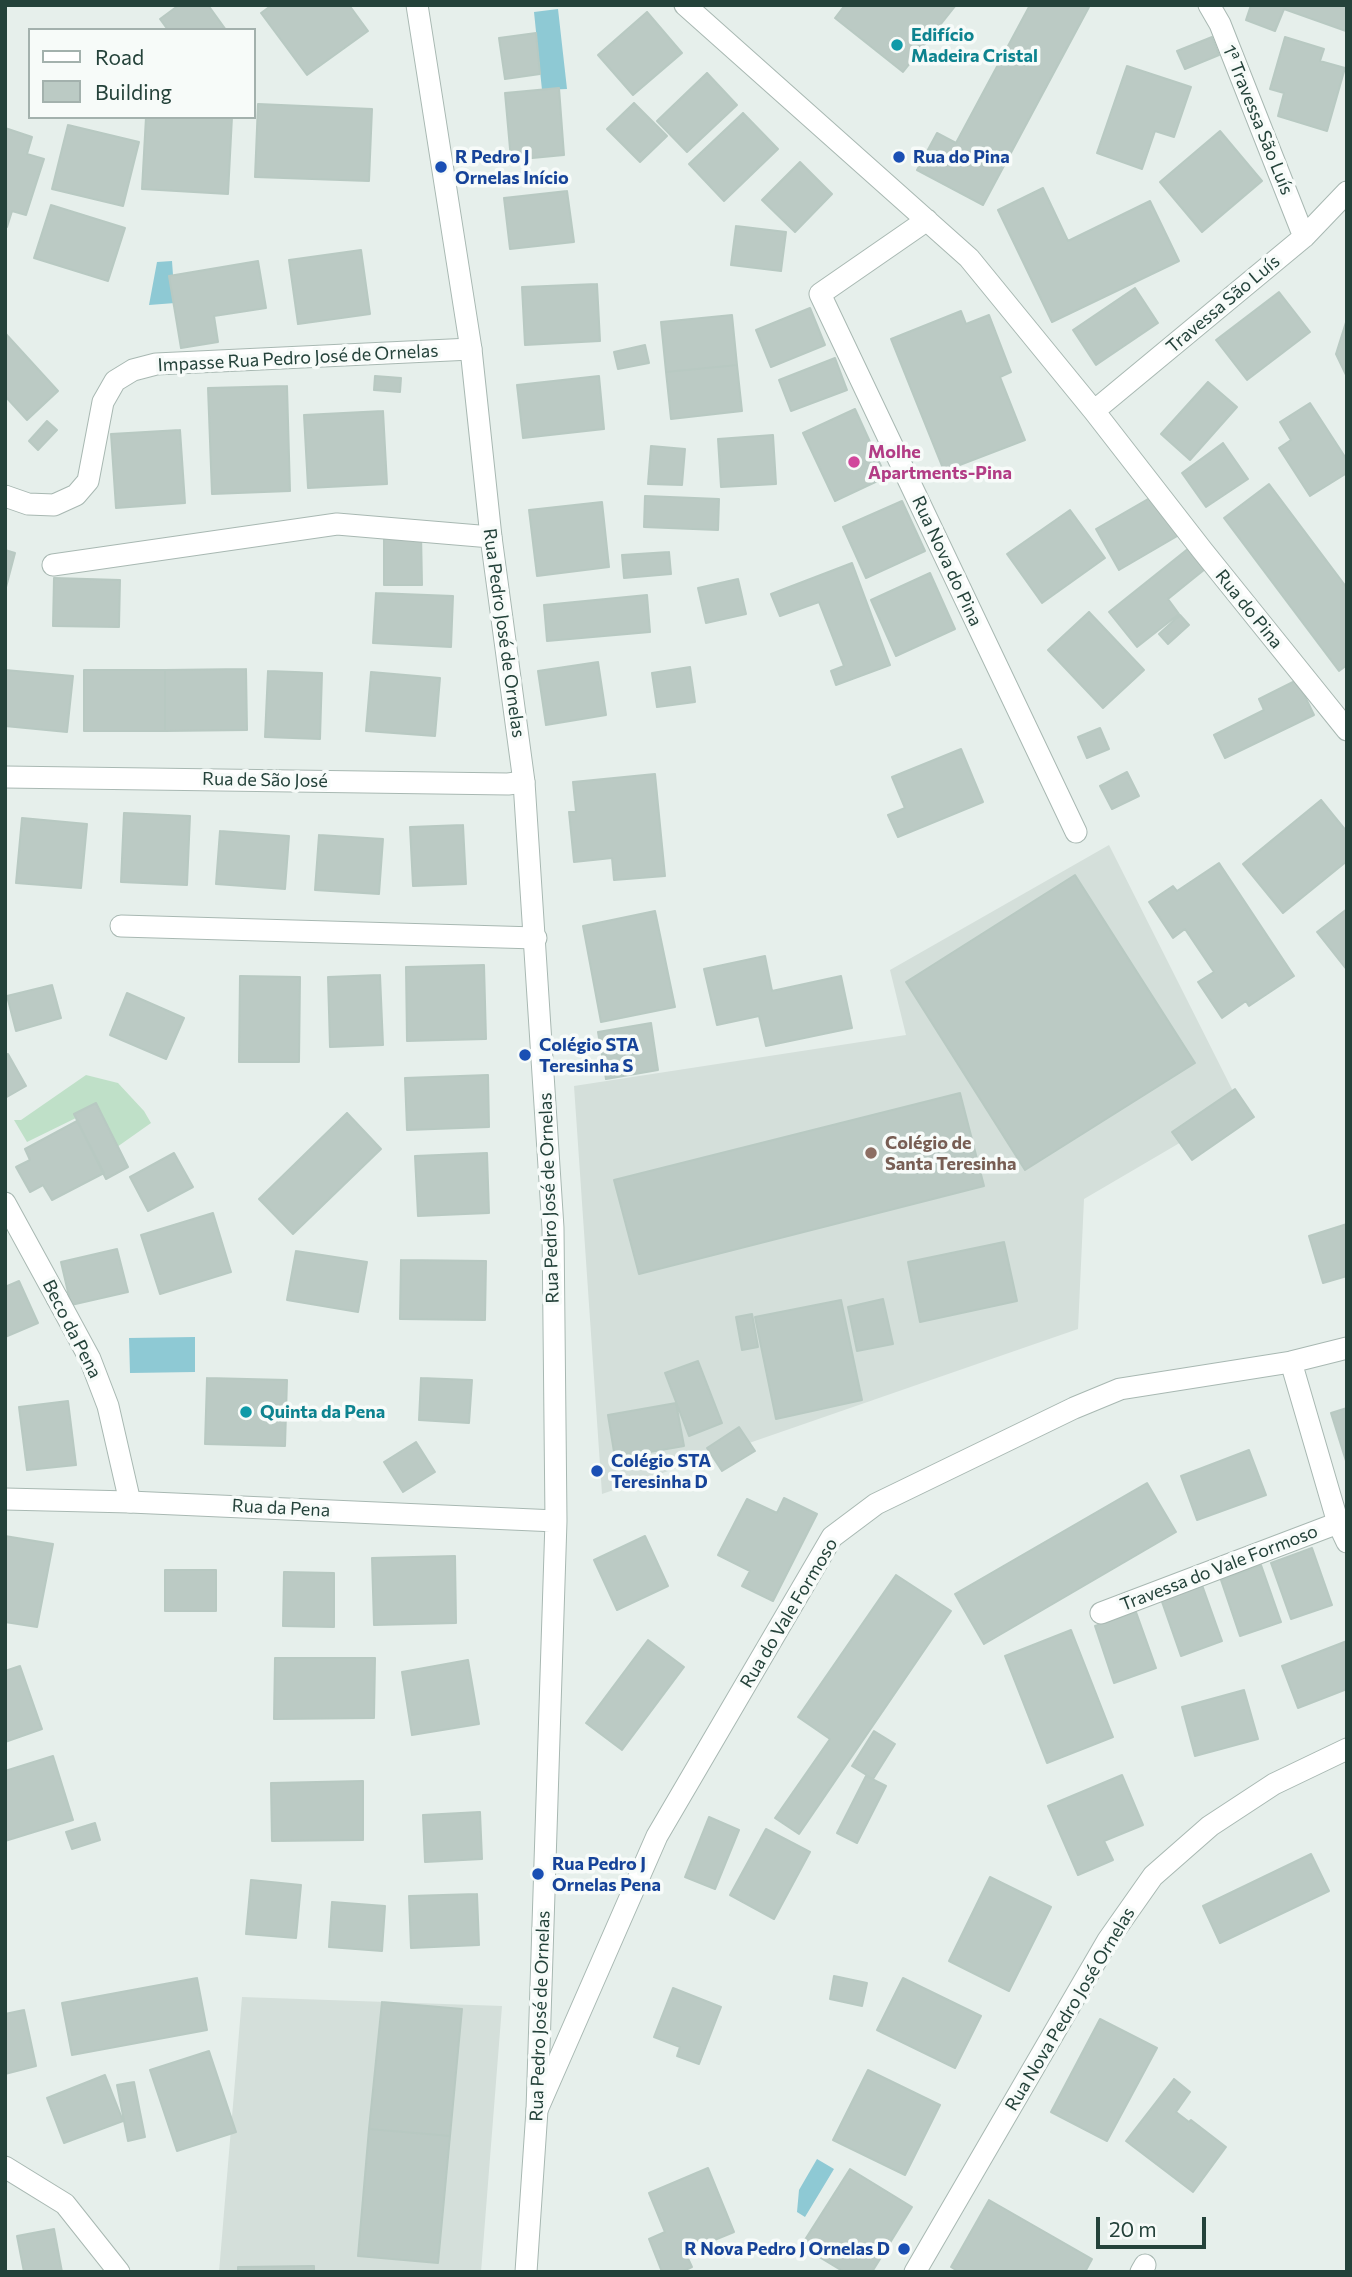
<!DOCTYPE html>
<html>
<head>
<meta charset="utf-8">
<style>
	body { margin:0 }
	#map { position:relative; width:1352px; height:2277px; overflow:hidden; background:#e6efeb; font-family:Commissioner,sans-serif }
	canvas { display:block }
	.frame { position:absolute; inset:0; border:7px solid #24423a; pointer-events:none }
	.legend { position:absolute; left:28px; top:28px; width:228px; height:91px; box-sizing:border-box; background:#f7fbf9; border:2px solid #a3b1ad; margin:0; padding:9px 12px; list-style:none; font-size:21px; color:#24423a }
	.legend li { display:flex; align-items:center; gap:14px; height:35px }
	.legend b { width:35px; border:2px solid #a3b1ad }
	.scale { position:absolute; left:1096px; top:2217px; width:110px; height:32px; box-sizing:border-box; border:4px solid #24423a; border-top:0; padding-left:9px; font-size:21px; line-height:24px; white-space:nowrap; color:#24423a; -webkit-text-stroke:5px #f7fbf9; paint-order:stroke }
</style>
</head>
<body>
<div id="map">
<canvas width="1352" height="2277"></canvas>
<div class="frame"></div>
<ul class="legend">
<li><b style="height:9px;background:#fff"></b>Road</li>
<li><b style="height:19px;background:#bbcac4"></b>Building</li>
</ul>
<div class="scale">20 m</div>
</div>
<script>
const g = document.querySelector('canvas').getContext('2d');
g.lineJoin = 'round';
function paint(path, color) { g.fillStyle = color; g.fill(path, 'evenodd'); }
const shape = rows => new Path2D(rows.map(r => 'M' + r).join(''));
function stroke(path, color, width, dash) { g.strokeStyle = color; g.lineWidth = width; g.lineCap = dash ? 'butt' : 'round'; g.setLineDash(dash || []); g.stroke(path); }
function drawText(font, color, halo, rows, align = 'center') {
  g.font = font + ' Commissioner,sans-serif'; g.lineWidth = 7; g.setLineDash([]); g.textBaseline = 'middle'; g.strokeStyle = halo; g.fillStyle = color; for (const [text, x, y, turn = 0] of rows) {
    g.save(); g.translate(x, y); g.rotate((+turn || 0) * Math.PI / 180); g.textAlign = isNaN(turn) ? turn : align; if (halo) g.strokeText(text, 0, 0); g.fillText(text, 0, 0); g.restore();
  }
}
paint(shape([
	[1109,845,1241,1107,1084,1199,1078,1329,602,1494,574,1086,906,1035,890,970],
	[242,1997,502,2006,481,2272,219,2272]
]), '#d4dfda');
paint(shape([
	[86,1075,118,1083,144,1111,151,1123,117,1147,95,1104,74,1114,76,1118,27,1142,14,1120,21,1120]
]), '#bfe0c8');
paint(shape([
	[558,9,567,89,542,90,534,12],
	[172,261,175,303,149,305,157,262],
	[195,1337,195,1372,130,1373,129,1338],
	[817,2159,834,2169,805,2217,797,2212,799,2190]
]), '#8ec9d4');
const building = shape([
	[179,5,208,5,226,30,168,30,160,19,179,5],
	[272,5,349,5,368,31,307,75,261,13,272,5],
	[845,5,956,5,903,72,835,18,845,5],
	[1030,5,1085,5,1089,7,983,205,917,170,937,133,956,143,1030,5],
	[1251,5,1347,5,1347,29,1346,31,1284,9,1275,31,1246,20,1251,5],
	[647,12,682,53,633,95,598,55,647,12],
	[536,33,540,74,505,79,499,38,536,33],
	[1212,37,1219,55,1185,69,1177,51,1212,37],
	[1285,37,1324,49,1320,61,1345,68,1327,131,1278,116,1284,93,1270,89,1285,37],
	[1127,66,1191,87,1174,137,1155,131,1142,169,1097,153,1127,66],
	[707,73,737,105,687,152,657,121,707,73],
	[559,88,564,155,511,160,505,93,559,88],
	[634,103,667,136,640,162,607,129,634,103],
	[258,104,372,109,369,181,255,177,258,104],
	[743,113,778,149,724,201,689,164,743,113],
	[146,117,232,117,228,194,142,189,146,117],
	[68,125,139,142,123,206,52,189,68,125],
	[5,128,32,137,27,154,44,159,26,215,12,211,7,227,5,128],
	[1220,131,1262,181,1202,232,1160,182,1220,131],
	[800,162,832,194,795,232,762,200,800,162],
	[1043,188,1068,241,1150,201,1179,261,1052,322,998,210,1043,188],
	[567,191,574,242,510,249,504,198,567,191],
	[51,205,125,228,108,281,34,258,51,205],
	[736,226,786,232,781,271,731,265,736,226],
	[361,250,370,314,298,324,289,260,361,250],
	[258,261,266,308,214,316,218,342,181,348,169,276,258,261],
	[597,284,600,341,525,345,522,287,597,284],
	[1135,288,1158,323,1096,365,1073,330,1135,288],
	[1279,292,1310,332,1247,380,1216,340,1279,292],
	[810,308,825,345,771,367,756,330,810,308],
	[961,311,966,324,989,315,1011,372,1000,377,1025,440,944,471,891,339,961,311],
	[732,315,737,365,666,372,661,322,732,315],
	[1347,319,1347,377,1336,354,1347,319],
	[5,333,58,391,27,420,5,396,5,333],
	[645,345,649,363,618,369,614,352,645,345],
	[835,358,847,390,791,411,779,380,835,358],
	[737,365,742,411,671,419,666,372,737,365],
	[375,376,401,378,400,392,374,390,375,376],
	[599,376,604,429,523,438,517,385,599,376],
	[1208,382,1237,407,1190,460,1161,434,1208,382],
	[287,386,290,491,212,494,208,388,287,386],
	[1310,403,1347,460,1347,473,1310,496,1279,448,1291,440,1280,422,1310,403],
	[855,409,886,477,835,501,803,433,855,409],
	[383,411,387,484,308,488,304,415,383,411],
	[47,421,57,430,38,450,29,441,47,421],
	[180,430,185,503,116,508,111,434,180,430],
	[773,435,776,484,721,487,718,439,773,435],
	[1223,443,1248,479,1206,507,1182,473,1223,443],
	[651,446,685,449,682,485,648,484,651,446],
	[1269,484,1347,588,1347,665,1339,671,1224,518,1269,484],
	[1155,495,1179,535,1119,570,1096,529,1155,495],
	[645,496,719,499,718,530,644,527,645,496],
	[902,501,925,551,866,578,843,527,902,501],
	[602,502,609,567,537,576,529,510,602,502],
	[1070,510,1105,558,1042,603,1007,554,1070,510],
	[421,532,422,585,384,585,384,533,421,532],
	[1194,544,1210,565,1168,599,1179,614,1137,647,1109,612,1194,544],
	[5,550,15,553,5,591,5,550],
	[669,552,671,574,624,578,622,555,669,552],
	[852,563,890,665,836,685,831,671,844,666,819,602,780,616,771,594,852,563],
	[930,573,955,629,896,656,871,600,930,573],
	[54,578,120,580,119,627,53,626,54,578],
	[738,579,746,614,706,623,698,588,738,579],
	[376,593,453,596,451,647,373,643,376,593],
	[647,595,650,632,547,641,544,605,647,595],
	[1089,612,1144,670,1103,708,1048,650,1089,612],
	[1180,615,1189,625,1168,644,1159,634,1180,615],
	[598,662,606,715,546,725,538,671,598,662],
	[690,667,695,702,657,707,652,673,690,667],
	[246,669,247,730,165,731,165,670,246,669],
	[5,670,73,676,67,732,5,726,5,670],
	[84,670,165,670,165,731,84,731,84,670],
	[268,671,322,673,320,739,265,737,268,671],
	[371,672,440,678,435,736,366,731,371,672],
	[1297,680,1314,715,1225,758,1214,735,1264,710,1259,699,1297,680],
	[1100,728,1109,749,1087,758,1078,737,1100,728],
	[961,749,983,802,898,837,888,815,905,808,892,777,961,749],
	[1127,772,1139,796,1112,809,1100,786,1127,772],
	[655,774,665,876,614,880,612,858,574,862,569,812,576,812,573,782,655,774],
	[1321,800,1347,832,1347,861,1283,913,1243,864,1321,800],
	[124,813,190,816,187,885,121,882,124,813],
	[22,818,87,824,81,888,16,883,22,818],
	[463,825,466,884,413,886,410,827,463,825],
	[220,831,289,836,285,889,216,884,220,831],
	[319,835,383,839,379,894,315,890,319,835],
	[1219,863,1294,976,1249,1006,1246,1001,1222,1018,1198,982,1214,972,1185,929,1173,938,1149,902,1173,886,1177,891,1219,863],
	[1075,875,1195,1063,1025,1170,906,982,1075,875],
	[1347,909,1347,970,1317,932,1347,909],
	[655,911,675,1007,601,1022,583,926,655,911],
	[765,956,772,991,841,976,852,1028,766,1046,759,1016,717,1025,704,969,765,956],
	[484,965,486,1039,407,1041,406,967,484,965],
	[380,975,383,1045,330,1047,328,977,380,975],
	[240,976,300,977,299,1062,239,1062,240,976],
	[52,985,61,1018,16,1031,7,996,52,985],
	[127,993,184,1018,166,1059,110,1035,127,993],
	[651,1023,658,1070,606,1079,598,1032,651,1023],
	[8,1054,26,1086,5,1098,5,1055,8,1054],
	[488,1075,489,1127,407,1130,405,1078,488,1075],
	[1235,1089,1254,1117,1192,1160,1172,1132,1235,1089],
	[960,1093,984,1186,639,1274,614,1180,960,1093],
	[96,1103,128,1167,106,1179,74,1114,96,1103],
	[347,1113,381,1149,293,1234,259,1199,347,1113],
	[77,1121,104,1173,52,1200,43,1185,30,1192,16,1167,30,1160,25,1149,77,1121],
	[174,1153,193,1187,148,1211,130,1177,174,1153],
	[487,1153,489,1213,418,1216,415,1156,487,1153],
	[213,1213,231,1272,160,1294,141,1235,213,1213],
	[1347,1224,1347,1276,1323,1283,1309,1236,1347,1224],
	[1004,1242,1017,1301,920,1322,908,1262,1004,1242],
	[117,1249,128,1292,71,1305,61,1262,117,1249],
	[296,1251,367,1262,358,1312,287,1300,296,1251],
	[401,1260,486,1261,485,1320,400,1319,401,1260],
	[19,1281,38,1323,5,1337,5,1287,19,1281],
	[883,1299,893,1344,857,1351,848,1307,883,1299],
	[841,1300,862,1400,776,1419,755,1317,841,1300],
	[752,1314,758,1347,742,1350,736,1317,752,1314],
	[698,1361,722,1423,689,1436,665,1373,698,1361],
	[207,1378,287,1380,285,1446,205,1444,207,1378],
	[421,1378,472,1380,469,1423,419,1420,421,1378],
	[68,1401,76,1465,27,1470,19,1407,68,1401],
	[676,1403,684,1446,615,1458,608,1415,676,1403],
	[1347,1408,1347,1461,1346,1461,1331,1413,1347,1408],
	[739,1427,755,1451,722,1471,707,1448,739,1427],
	[416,1442,435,1472,403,1492,384,1462,416,1442],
	[1249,1450,1266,1495,1197,1520,1181,1476,1249,1450],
	[1147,1483,1176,1532,984,1644,955,1594,1147,1483],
	[784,1498,817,1514,773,1601,742,1586,750,1571,718,1555,747,1499,777,1513,784,1498],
	[5,1536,53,1544,37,1627,5,1622,5,1536],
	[645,1536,668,1586,617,1610,594,1560,645,1536],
	[1312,1548,1332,1605,1291,1619,1271,1563,1312,1548],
	[455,1556,456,1623,374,1625,372,1558,455,1556],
	[1261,1565,1281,1622,1240,1636,1221,1580,1261,1565],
	[165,1570,216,1570,216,1611,165,1611,165,1570],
	[284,1572,334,1573,334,1627,283,1626,284,1572],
	[896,1575,951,1611,799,1834,775,1818,830,1739,798,1717,896,1575],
	[1202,1585,1222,1641,1181,1656,1161,1599,1202,1585],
	[1136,1612,1156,1668,1114,1683,1095,1626,1136,1612],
	[1071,1630,1113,1737,1047,1763,1005,1656,1071,1630],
	[648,1640,684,1667,622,1750,586,1723,648,1640],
	[1347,1641,1347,1689,1298,1708,1282,1666,1347,1641],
	[275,1658,375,1658,374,1718,274,1719,275,1658],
	[468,1660,479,1724,412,1735,402,1672,468,1660],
	[20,1666,42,1729,5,1742,5,1671,20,1666],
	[1244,1690,1258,1739,1195,1756,1182,1707,1244,1690],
	[874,1731,895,1744,873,1779,852,1766,874,1731],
	[53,1756,73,1820,5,1841,5,1771,53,1756],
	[1122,1775,1143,1825,1104,1841,1113,1860,1078,1875,1048,1806,1122,1775],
	[866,1776,886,1786,857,1843,837,1833,866,1776],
	[363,1781,363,1840,272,1841,271,1783,363,1781],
	[480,1812,482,1859,425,1862,423,1815,480,1812],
	[709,1817,739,1830,715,1889,685,1877,709,1817],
	[95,1823,100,1840,72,1849,66,1832,95,1823],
	[766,1829,810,1852,774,1919,730,1895,766,1829],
	[1311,1854,1329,1891,1220,1943,1203,1906,1311,1854],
	[990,1877,1051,1907,1009,1991,949,1961,990,1877],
	[251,1880,301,1885,296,1938,246,1934,251,1880],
	[477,1894,479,1945,411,1948,409,1896,477,1894],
	[332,1902,385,1906,382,1951,329,1947,332,1902],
	[834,1976,867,1983,862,2006,830,1999,834,1976],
	[197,1978,207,2030,72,2055,62,2003,197,1978],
	[903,1978,981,2016,955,2068,877,2030,903,1978],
	[673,1988,721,2007,699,2064,677,2056,680,2047,654,2037,673,1988],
	[382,2002,462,2009,450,2136,369,2129,382,2002],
	[24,2010,36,2066,5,2074,5,2014,24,2010],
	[1100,2019,1157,2048,1107,2141,1051,2112,1100,2019],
	[209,2051,236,2132,177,2151,150,2070,209,2051],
	[868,2070,940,2105,905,2175,833,2140,868,2070],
	[105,2075,123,2121,64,2143,47,2098,105,2075],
	[1174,2079,1190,2092,1176,2112,1189,2122,1191,2120,1226,2147,1193,2192,1126,2141,1174,2079],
	[134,2082,145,2137,128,2141,117,2085,134,2082],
	[369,2129,450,2136,438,2263,358,2256,369,2129],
	[708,2168,734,2232,685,2252,692,2267,681,2272,662,2272,649,2239,665,2232,649,2193,708,2168],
	[850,2169,912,2207,872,2272,844,2272,801,2246,850,2169],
	[989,2200,1092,2259,1085,2272,959,2272,951,2267,989,2200],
	[54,2229,62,2272,24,2272,17,2236,54,2229],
	[314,2266,314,2272,238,2272,238,2267,314,2266]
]);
paint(building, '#bbcac4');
stroke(building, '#b8c9c2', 2);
const pedestrian = shape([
	[57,1298,90,1359,108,1406,130,1502]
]);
const minor = shape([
	[685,5,969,258,1094,411,1202,550,1347,730],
	[1209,5,1220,24,1304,237],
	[927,220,820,294,1076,832],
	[1094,411,1304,237,1347,192],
	[5,496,28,504,54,505,76,495,88,481,103,402,115,381,133,370,156,364,471,349],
	[53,565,337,524,491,537],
	[5,777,508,784,524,782],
	[121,926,536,938],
	[5,1203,57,1298],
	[1291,1362,1338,1523,1347,1542],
	[1101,1613,1338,1523],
	[537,2110,657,1836,832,1537,876,1504,1074,1408,1120,1389,1291,1362,1347,1348],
	[1141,2272,1145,2265]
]);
const tertiary = shape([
	[417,5,471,349,491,537,524,782,553,1228,556,1521,537,2110,526,2272],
	[5,1499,130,1502,556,1521],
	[5,2167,65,2204,119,2272],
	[915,2272,1108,1940,1153,1876,1210,1826,1274,1784,1347,1749]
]);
stroke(pedestrian, '#a8b8b2', 23);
stroke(minor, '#a8b8b2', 23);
stroke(tertiary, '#a8b8b2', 23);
stroke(pedestrian, '#fff', 21);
stroke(minor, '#fff', 21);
stroke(tertiary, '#fff', 21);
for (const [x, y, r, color] of [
	[897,45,7,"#0f9aa8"],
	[899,157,7,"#1a4fb4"],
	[441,167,7,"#1a4fb4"],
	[854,462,7,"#d1479c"],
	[525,1055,7,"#1a4fb4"],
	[871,1153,7,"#8d6e63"],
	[246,1412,7,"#0f9aa8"],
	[597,1471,7,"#1a4fb4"],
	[538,1874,7,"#1a4fb4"],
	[904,2249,7,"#1a4fb4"]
]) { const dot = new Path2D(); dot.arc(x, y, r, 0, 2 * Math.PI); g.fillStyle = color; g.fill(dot); stroke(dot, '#f7fbf9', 2.5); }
drawText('bold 18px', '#0d838f', '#f7fbf9', [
	["Edifício",911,35],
	["Madeira Cristal",911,56],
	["Quinta da Pena",260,1412]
], 'left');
drawText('18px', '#24423a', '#f7fbf9', [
	["1ª Travessa São Luís",1258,120,68],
	["Travessa São Luís",1223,304,-40],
	["Impasse Rua Pedro José de Ornelas",298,358,-3],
	["Rua Nova do Pina",947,561,65],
	["Rua do Pina",1249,609,51],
	["Rua Pedro José de Ornelas",504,633,82],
	["Rua de São José",265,780,1],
	["Rua Pedro José de Ornelas",549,1198,-92],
	["Beco da Pena",72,1329,63],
	["Rua da Pena",281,1508,3],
	["Travessa do Vale Formoso",1219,1568,-21],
	["Rua do Vale Formoso",789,1613,-59],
	["Rua Nova Pedro José Ornelas",1070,2009,-59],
	["Rua Pedro José de Ornelas",540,2016,-88]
]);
drawText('bold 18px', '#164399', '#f7fbf9', [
	["R Pedro J",455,157],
	["Ornelas Início",455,178],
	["Rua do Pina",913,157],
	["Colégio STA",539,1045],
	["Teresinha S",539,1066],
	["Colégio STA",611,1461],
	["Teresinha D",611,1482],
	["Rua Pedro J",552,1864],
	["Ornelas Pena",552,1885],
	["R Nova Pedro J Ornelas D",890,2249,"right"]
], 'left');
drawText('bold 18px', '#b23c85', '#f7fbf9', [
	["Molhe",868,452],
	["Apartments-Pina",868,473]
], 'left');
drawText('bold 18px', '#785e54', '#f7fbf9', [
	["Colégio de",885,1143],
	["Santa Teresinha",885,1164]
], 'left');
</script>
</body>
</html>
